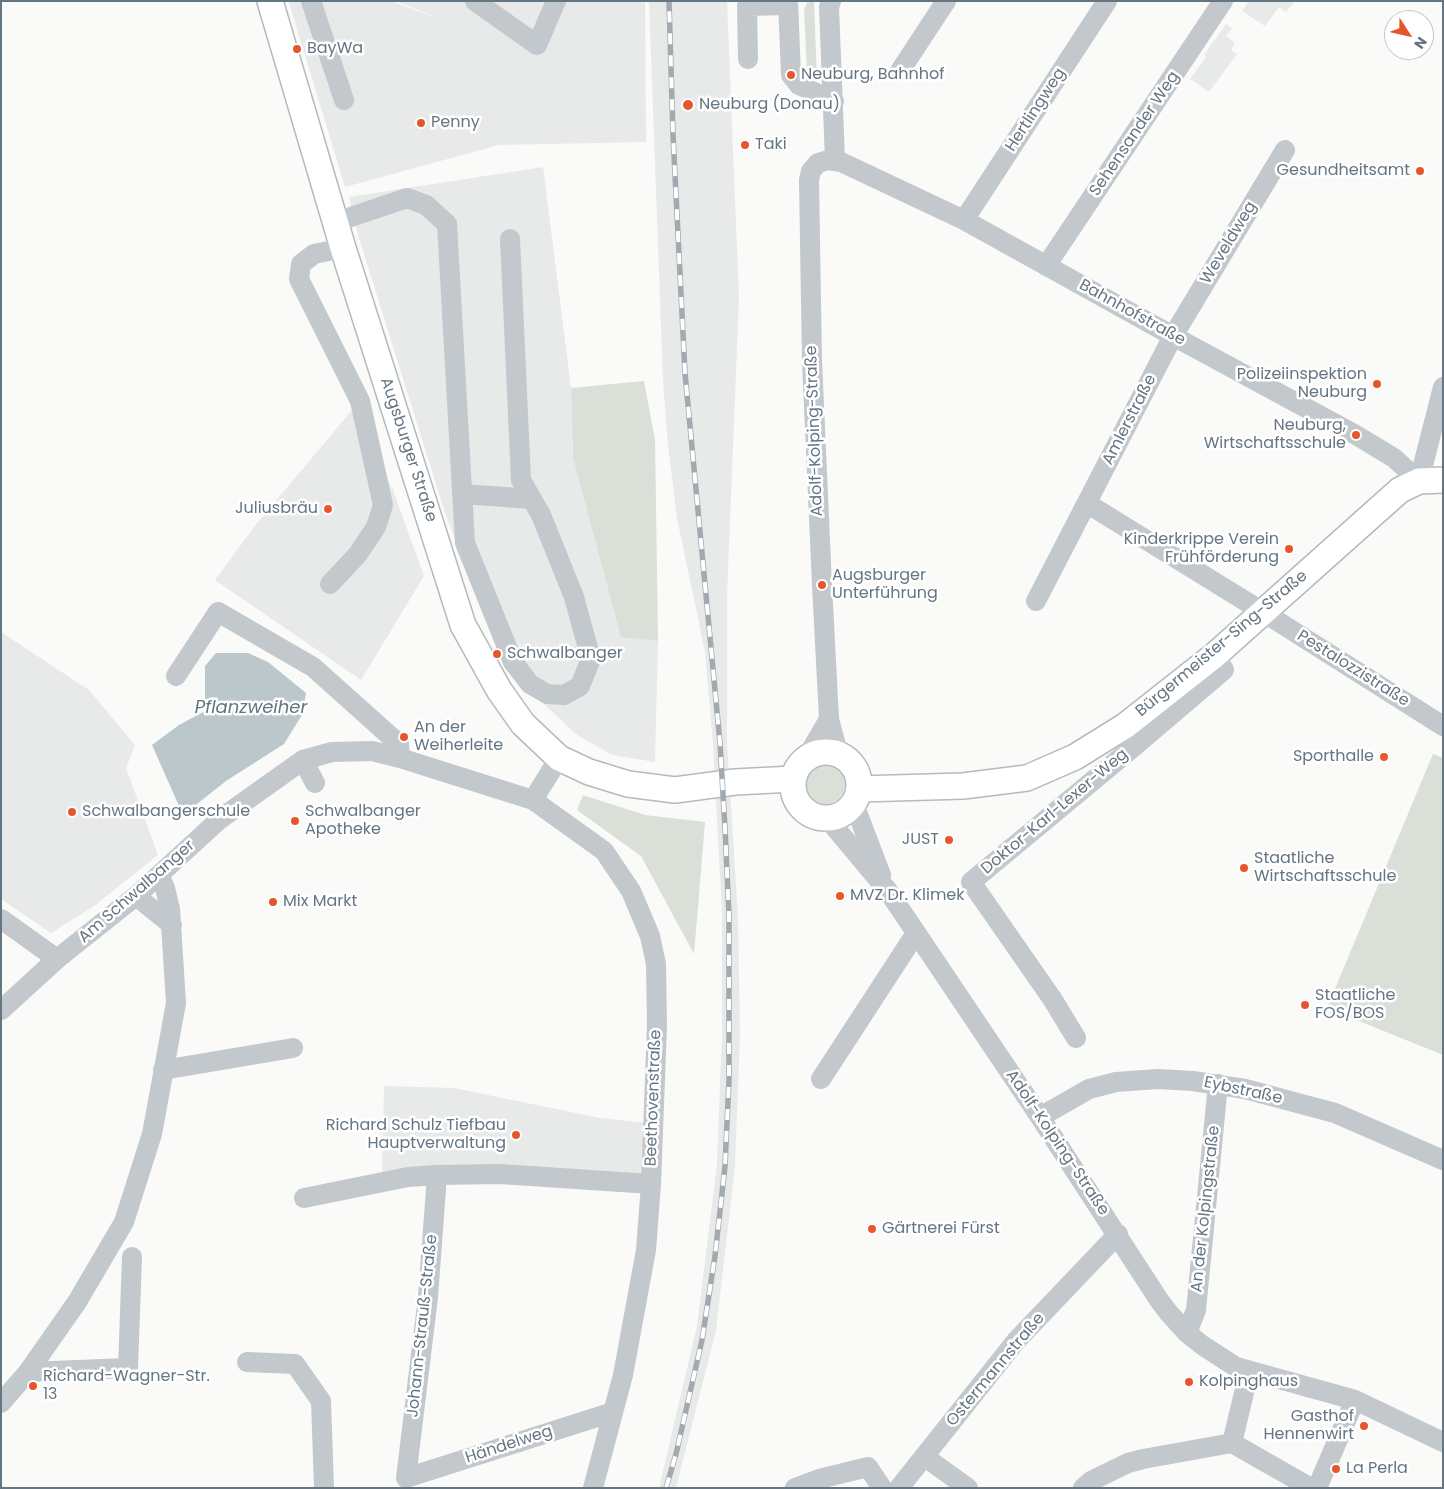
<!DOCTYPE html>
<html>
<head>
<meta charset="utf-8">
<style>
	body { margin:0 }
	#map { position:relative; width:1444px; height:1489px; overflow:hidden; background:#fafaf8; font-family:Poppins,sans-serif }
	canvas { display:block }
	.frame { position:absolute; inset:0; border:2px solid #657683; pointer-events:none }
	.north { position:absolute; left:1384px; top:10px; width:50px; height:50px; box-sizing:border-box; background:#fff; border:1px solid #c1c8cd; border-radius:50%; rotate:125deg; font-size:14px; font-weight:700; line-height:20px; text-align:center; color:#657683 }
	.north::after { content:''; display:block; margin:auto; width:18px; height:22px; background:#e4572e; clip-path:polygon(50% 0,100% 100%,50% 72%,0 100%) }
</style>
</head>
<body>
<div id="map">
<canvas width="1444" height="1489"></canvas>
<div class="frame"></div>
<div class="north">N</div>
</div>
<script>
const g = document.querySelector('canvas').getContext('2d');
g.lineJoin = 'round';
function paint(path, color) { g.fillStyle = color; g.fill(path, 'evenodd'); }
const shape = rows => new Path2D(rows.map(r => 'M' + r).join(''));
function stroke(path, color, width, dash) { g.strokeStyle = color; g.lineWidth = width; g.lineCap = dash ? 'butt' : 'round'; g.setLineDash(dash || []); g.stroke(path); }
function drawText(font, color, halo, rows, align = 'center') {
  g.font = font + ' Poppins,sans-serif'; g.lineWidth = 5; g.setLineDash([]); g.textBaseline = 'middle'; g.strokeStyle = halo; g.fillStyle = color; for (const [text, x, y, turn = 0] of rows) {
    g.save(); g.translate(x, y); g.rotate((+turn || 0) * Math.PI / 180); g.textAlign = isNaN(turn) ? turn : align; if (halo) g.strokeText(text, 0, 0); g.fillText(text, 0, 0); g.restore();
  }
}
paint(shape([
	[290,1,391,1,440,19,396,1,645,1,646,142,499,145,345,187,289,3],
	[649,1,727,1,739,298,727,596,727,742,738,916,740,1035,735,1166,716,1330,676,1488,659,1488,697,1326,717,1164,722,1033,722,914,713,743,705,652,677,518,668,445,663,381],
	[1249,1,1295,1,1286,12,1279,7,1265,26,1242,11],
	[1226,24,1232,28,1226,36,1235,43,1231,50,1237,54,1209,92,1190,79,1206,57,1204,55],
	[543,167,571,388,573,458,621,636,658,641,655,762,612,755,576,734,505,668,445,513,358,235,349,197],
	[352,410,393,490,424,576,361,680,215,580,254,527],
	[1,632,89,690,135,745,126,768,158,855,94,906,51,933,1,899],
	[384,1086,454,1088,600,1118,647,1123,647,1169,638,1177,382,1175]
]), '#e8e9e9');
paint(shape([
	[814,1,817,81,811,79,807,73,804,10,807,3],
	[644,381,655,440,658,641,621,637,573,458,571,388],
	[1433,754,1443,758,1443,1055,1327,1008],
	'805 784a20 20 0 1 1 40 0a20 20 0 1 1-40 0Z',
	[583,795,645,815,705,822,694,954,641,856,577,810]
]), '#dadfd7');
paint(shape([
	[216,653,248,653,268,662,306,693,302,715,284,744,226,781,183,815,152,745,179,725,205,711,205,666]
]), '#bbc7cb');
const major = shape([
	[270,1,343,248,463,625,499,690,523,724,559,758,589,772,628,784,675,790,735,782,793,779],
	'793 785a33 33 0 1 1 66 0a33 33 0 1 1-66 0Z',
	[859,789,963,786,1027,778,1075,757,1125,726,1215,655,1400,490,1419,481,1443,480]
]);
stroke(major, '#b5babe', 28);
stroke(shape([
	[311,1,344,100],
	[475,1,537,45,556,1],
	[788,1,791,75,799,85,834,101],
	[831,1,829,7,835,160],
	[748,59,747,6,788,5],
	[900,71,946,1],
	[964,220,1107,1],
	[336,222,407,198,426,205,447,224,465,543,513,662,530,684,547,694,564,695,580,686,591,659,574,597,541,515,521,480,510,239],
	[1046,266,1223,1],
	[462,494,532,499],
	[1088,504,1263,612,1443,726],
	[330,584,358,554,376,527,383,505,360,401,299,279,301,264,314,254,343,248],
	[1036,601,1173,336,1285,150],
	[176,676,218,612,313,667,399,744,400,758],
	[838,753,829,719,822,585,812,361,809,180,811,171,818,163,828,160,841,162,964,220,1173,336,1356,435,1394,458,1419,481,1443,387],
	[807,757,829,719],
	[303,760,315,783],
	[533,800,559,758],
	[854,804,881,875],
	[827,818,888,891,1040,1117,1159,1300,1168,1312,1187,1333,1202,1345,1236,1367,1355,1400,1443,1442],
	[136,896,172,925],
	[1,919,57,959],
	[1,1010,57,959,136,896,220,819,303,760,332,752,372,751,400,758,533,800,604,851,631,891,650,936,656,964,657,1025,651,1184,646,1250,623,1375,593,1488],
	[1076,1038,1053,1000,971,882,1137,744,1224,670,1215,655],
	[163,1070,293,1048],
	[821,1079,916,933],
	[1040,1117,1089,1089,1116,1082,1158,1079,1193,1081,1245,1089,1335,1113,1443,1160],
	[437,1175,428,1297,406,1478,613,1412],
	[304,1198,408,1177,437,1175,500,1174,651,1184],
	[1187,1333,1196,1310,1218,1084],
	[247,1362,295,1364,321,1401,324,1488],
	[28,1372,128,1368,132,1257],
	[1,1403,28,1372,77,1302,124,1222,152,1134,176,1003,170,909,165,888,159,875],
	[1232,1443,1311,1488],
	[1232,1443,1249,1372],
	[925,1457,968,1488],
	[795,1488,819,1479,868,1467,882,1488],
	[899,1488,1016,1341,1118,1234],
	[1083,1488,1091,1481,1128,1463,1143,1459,1232,1443],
	[1317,1488,1355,1400]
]), '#c3c8cc', 20);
stroke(major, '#fff', 25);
const rail = shape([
	[666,1488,676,1454,702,1340,715,1256,725,1166,729,1080,729,916,725,828,720,743,685,373,673,135,669,1]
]);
stroke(rail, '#a2aab0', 5.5);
stroke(rail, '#fff', 4, [11]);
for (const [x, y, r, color] of [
	[297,49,5,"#e4572e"],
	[791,75,5,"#e4572e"],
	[688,105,6,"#e4572e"],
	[421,123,5,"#e4572e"],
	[745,145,5,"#e4572e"],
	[1420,171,5,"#e4572e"],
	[1377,384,5,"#e4572e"],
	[1356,435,5,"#e4572e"],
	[328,509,5,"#e4572e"],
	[1289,549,5,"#e4572e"],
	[822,585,5,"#e4572e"],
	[497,654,5,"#e4572e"],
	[404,737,5,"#e4572e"],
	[1384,757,5,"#e4572e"],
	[72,812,5,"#e4572e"],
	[295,821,5,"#e4572e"],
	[949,840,5,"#e4572e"],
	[1244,868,5,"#e4572e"],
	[840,896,5,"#e4572e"],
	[273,902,5,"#e4572e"],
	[1305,1005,5,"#e4572e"],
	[516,1135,5,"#e4572e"],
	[872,1229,5,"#e4572e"],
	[1189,1382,5,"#e4572e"],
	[33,1386,5,"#e4572e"],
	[1364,1426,5,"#e4572e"],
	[1336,1469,5,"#e4572e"]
]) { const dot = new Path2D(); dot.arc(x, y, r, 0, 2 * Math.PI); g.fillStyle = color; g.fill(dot); stroke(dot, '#fff', 2); }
drawText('16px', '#657683', '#fff', [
	["BayWa",307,49],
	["Neuburg, Bahnhof",801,75],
	["Neuburg (Donau)",699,105],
	["Penny",431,123],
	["Taki",755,145],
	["Gesundheitsamt",1410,171,"right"],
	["Polizeiinspektion",1367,375,"right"],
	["Neuburg",1367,393,"right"],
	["Neuburg,",1346,426,"right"],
	["Wirtschaftsschule",1346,444,"right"],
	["Juliusbräu",318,509,"right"],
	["Kinderkrippe Verein",1279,540,"right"],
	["Frühförderung",1279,558,"right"],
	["Augsburger",832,576],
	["Unterführung",832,594],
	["Schwalbanger",507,654],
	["An der",414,728],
	["Weiherleite",414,746],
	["Sporthalle",1374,757,"right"],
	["Schwalbangerschule",82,812],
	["Schwalbanger",305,812],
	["Apotheke",305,830],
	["JUST",939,840,"right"],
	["Staatliche",1254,859],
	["Wirtschaftsschule",1254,877],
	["MVZ Dr. Klimek",850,896],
	["Mix Markt",283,902],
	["Staatliche",1315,996],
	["FOS/BOS",1315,1014],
	["Richard Schulz Tiefbau",506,1126,"right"],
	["Hauptverwaltung",506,1144,"right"],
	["Gärtnerei Fürst",882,1229],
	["Richard-Wagner-Str.",43,1377],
	["13",43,1395],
	["Kolpinghaus",1199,1382],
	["Gasthof",1354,1417,"right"],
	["Hennenwirt",1354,1435,"right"],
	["La Perla",1346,1469]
], 'left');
drawText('16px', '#657683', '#fff', [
	["Hertlingweg",1036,110,-57],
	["Sehensander Weg",1135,134,-56],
	["Weveldweg",1229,243,-59],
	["Bahnhofstraße",1132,313,29],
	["Amlerstraße",1130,420,-63],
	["Adolf-Kolping-Straße",815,431,-92],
	["Augsburger Straße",408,450,72],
	["Bürgermeister-Sing-Straße",1222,644,-40],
	["Pestalozzistraße",1353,669,32],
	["Doktor-Karl-Lexer-Weg",1055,812,-40],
	["Am Schwalbanger",137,892,-41],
	["Eybstraße",1243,1091,12],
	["Beethovenstraße",654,1098,-88],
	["Adolf-Kolping-Straße",1057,1143,56],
	["An der Kolpingstraße",1206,1209,-84],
	["Johann-Strauß-Straße",423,1326,-84],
	["Ostermannstraße",996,1370,-50],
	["Händelweg",509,1445,-18]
]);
drawText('italic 18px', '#60757c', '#fff', [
	["Pflanzweiher",251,708]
]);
</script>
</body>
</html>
